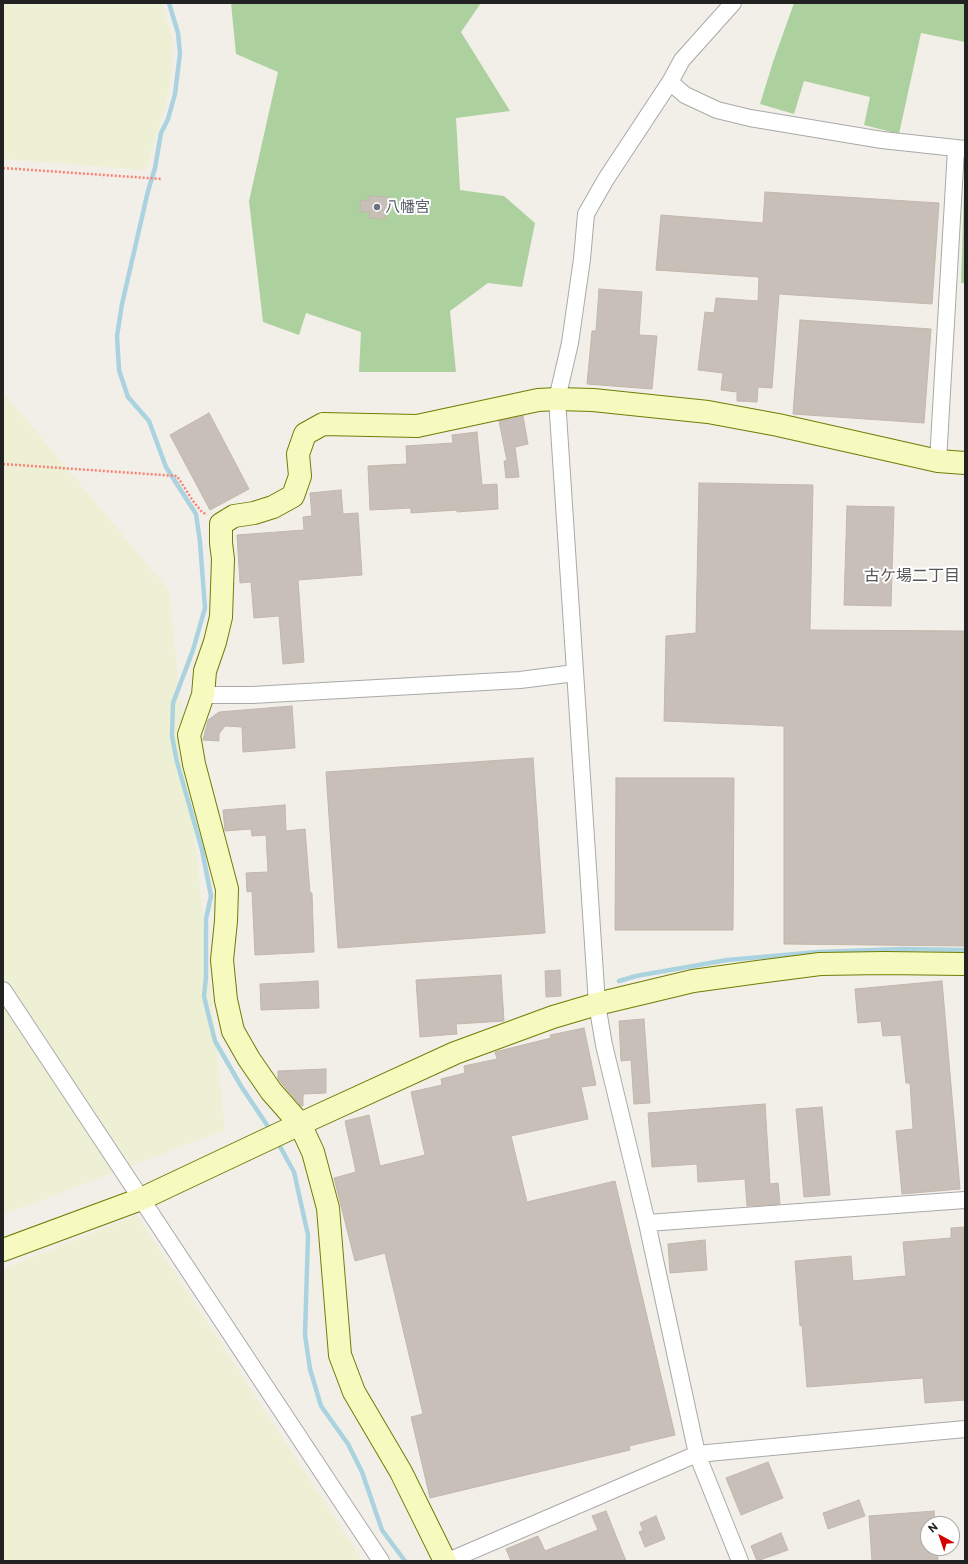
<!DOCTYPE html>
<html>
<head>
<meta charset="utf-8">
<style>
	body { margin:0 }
	#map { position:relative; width:968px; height:1564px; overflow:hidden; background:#f2efe9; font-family:Commissioner,sans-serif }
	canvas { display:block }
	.frame { position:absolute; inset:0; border:4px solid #222; pointer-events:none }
	.north { position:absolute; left:920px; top:1516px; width:40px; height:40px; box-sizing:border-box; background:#fff; border:1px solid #a7a7a7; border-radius:50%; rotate:320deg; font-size:11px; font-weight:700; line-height:16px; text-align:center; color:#222 }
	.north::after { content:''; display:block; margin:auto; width:14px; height:18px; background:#d40000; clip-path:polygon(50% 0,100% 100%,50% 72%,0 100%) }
</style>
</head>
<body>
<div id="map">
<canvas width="968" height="1564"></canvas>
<div class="frame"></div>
<div class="north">N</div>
</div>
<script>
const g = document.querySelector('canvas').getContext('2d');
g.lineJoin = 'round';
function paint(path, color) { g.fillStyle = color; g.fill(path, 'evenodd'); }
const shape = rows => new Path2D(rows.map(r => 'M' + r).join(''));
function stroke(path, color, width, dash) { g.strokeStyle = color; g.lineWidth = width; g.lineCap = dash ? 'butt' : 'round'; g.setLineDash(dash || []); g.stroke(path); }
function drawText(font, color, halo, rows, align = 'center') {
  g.font = font + ' Commissioner,"Noto Sans JP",sans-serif'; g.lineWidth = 4; g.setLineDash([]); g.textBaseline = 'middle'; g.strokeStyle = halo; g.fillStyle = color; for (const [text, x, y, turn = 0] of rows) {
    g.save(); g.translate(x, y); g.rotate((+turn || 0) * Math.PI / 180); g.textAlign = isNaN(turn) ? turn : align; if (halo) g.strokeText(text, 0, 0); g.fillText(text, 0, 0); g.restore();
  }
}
paint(shape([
	[3,3,162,3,173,41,172,73,165,107,146,170,3,159],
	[3,392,169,590,225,1130,3,1215],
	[137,1215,363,1561,3,1561,3,1269]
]), '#eef0d5');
paint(shape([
	[231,3,481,3,461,32,510,111,456,118,460,190,504,196,535,223,522,287,488,283,450,311,456,372,359,372,361,332,306,313,299,335,263,322,249,201,278,72,236,54],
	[794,3,965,3,965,42,921,33,899,134,864,125,870,97,804,81,794,114,760,104,773,62],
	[965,159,965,283,961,283]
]), '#add19e');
stroke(shape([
	[169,3,178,33,180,53,175,94,168,119,161,133,155,168,148,191,122,304,117,336,119,370,128,397,149,421,166,467,196,514,200,542,205,608,193,650,173,703,172,736,177,762,202,850,211,896,206,919,206,977,204,996,208,1013,215,1041,241,1086,271,1131],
	[619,981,636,976,727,960,819,952,902,949,965,950],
	[277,1141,294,1172,308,1235,305,1335,310,1369,321,1406,348,1444,362,1472,382,1530,405,1561]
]), '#aad3df', 4.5);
const building = shape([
	[765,192,939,203,932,304,779,294,772,388,758,387,757,402,737,401,737,392,721,390,723,373,698,370,705,312,714,313,716,298,758,301,759,277,656,270,661,215,763,223,765,192],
	[370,196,388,197,385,219,369,218,370,212,360,212,361,200,369,201,370,196],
	[599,289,642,292,639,335,657,336,652,389,587,384,592,331,596,331,599,289],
	[800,320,931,329,924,423,793,414,800,320],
	[209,413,249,489,210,510,170,435,209,413],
	[523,416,528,444,515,447,519,477,506,478,504,461,507,461,499,421,523,416],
	[477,432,482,485,497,484,498,509,457,512,457,510,411,513,411,508,370,510,368,466,407,464,406,446,453,443,452,435,477,432],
	[699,483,813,485,810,630,965,631,965,946,784,944,784,726,664,721,666,636,696,633,699,483],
	[341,490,343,514,358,513,362,575,298,580,304,662,283,664,279,616,254,618,251,582,240,583,237,535,304,530,303,517,312,516,310,493,341,490],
	[847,506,894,507,891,606,844,605,847,506],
	[292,706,295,748,243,752,242,727,225,726,219,734,219,741,203,740,208,720,219,712,292,706],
	[533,758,545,933,338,948,326,772,533,758],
	[616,778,734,778,733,930,615,930,616,778],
	[285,805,286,831,305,829,310,893,312,893,314,952,255,955,252,891,247,892,246,873,268,872,266,835,252,836,251,829,225,831,223,810,285,805],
	[560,970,561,996,546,997,545,971,560,970],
	[501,975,504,1021,456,1024,457,1034,420,1037,416,980,501,975],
	[318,981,319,1008,261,1010,260,984,318,981],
	[942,981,960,1189,902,1194,896,1131,913,1129,910,1083,906,1083,901,1035,883,1036,881,1021,858,1023,855,989,942,981],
	[644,1019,650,1103,634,1104,631,1060,621,1061,619,1021,644,1019],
	[584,1028,596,1085,581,1087,588,1119,511,1136,527,1202,615,1181,675,1435,629,1446,630,1450,430,1498,411,1417,423,1414,385,1253,355,1261,334,1178,356,1172,345,1121,369,1115,380,1166,425,1155,411,1092,442,1085,441,1079,465,1073,464,1066,497,1059,495,1052,551,1038,550,1035,584,1028],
	[326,1069,326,1093,303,1094,303,1106,301,1106,278,1079,278,1071,326,1069],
	[765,1104,770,1184,778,1183,780,1204,747,1206,745,1179,698,1182,697,1164,652,1167,648,1113,765,1104],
	[822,1107,830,1195,804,1197,796,1109,822,1107],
	[965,1227,965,1400,925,1403,923,1378,807,1387,802,1325,800,1326,795,1261,851,1256,853,1281,906,1276,903,1242,951,1238,951,1228,965,1227],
	[705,1240,707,1270,670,1273,668,1244,705,1240],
	[768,1462,783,1498,741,1515,726,1478,768,1462],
	[859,1500,865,1516,828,1529,823,1513,859,1500],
	[606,1511,626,1561,511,1561,506,1549,538,1536,545,1551,598,1530,592,1516,606,1511],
	[934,1511,935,1524,928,1524,928,1548,937,1548,938,1561,872,1561,869,1516,934,1511],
	[656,1516,665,1539,645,1547,639,1532,643,1530,640,1523,656,1516],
	[781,1533,788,1550,757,1561,751,1546,781,1533]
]);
paint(building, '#c7bfb8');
stroke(building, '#c4b6ab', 1);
const street = shape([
	[733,3,682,60,670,82,606,179,586,214,582,259,570,343,557,399,597,1004,604,1045,647,1223,697,1454,740,1561],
	[670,82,685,95,717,110,750,118,882,140,965,149],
	[938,461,956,149],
	[203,695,252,695,520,680,575,673],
	[3,990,381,1561],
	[647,1223,965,1200],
	[448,1561,697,1454,965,1429]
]);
const secondary = shape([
	[3,1250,141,1199,300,1124,455,1053,553,1017,597,1004,693,981,758,972,820,964,884,963,965,964],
	[445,1561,401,1472,354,1392,340,1355,328,1208,313,1152,300,1124,271,1091,249,1059,233,1031,226,1000,222,960,226,921,227,889,194,764,189,735,203,695,205,671,215,642,221,617,223,559,221,543,221,524,234,516,254,513,273,507,293,496,300,476,298,454,305,434,323,424,417,426,538,400,557,399,593,400,708,412,778,425,938,461,965,463]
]);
stroke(street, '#a9a9a9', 18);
stroke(secondary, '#707d05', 24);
stroke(shape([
	[3,168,162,179],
	[3,464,177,476,193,501,202,512,207,515]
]), '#fa8072', 2.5, [2, 2]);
stroke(street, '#fff', 16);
stroke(secondary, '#f7fabf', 22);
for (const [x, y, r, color] of [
	[377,207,4,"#6b7280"]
]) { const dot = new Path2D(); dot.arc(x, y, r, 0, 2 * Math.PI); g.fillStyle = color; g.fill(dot); stroke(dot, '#fff', 1.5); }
drawText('15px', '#5b616d', '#fff', [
	["八幡宮",385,207]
], 'left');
drawText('16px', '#555', '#fff', [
	["古ケ場二丁目",912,576]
]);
</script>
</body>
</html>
